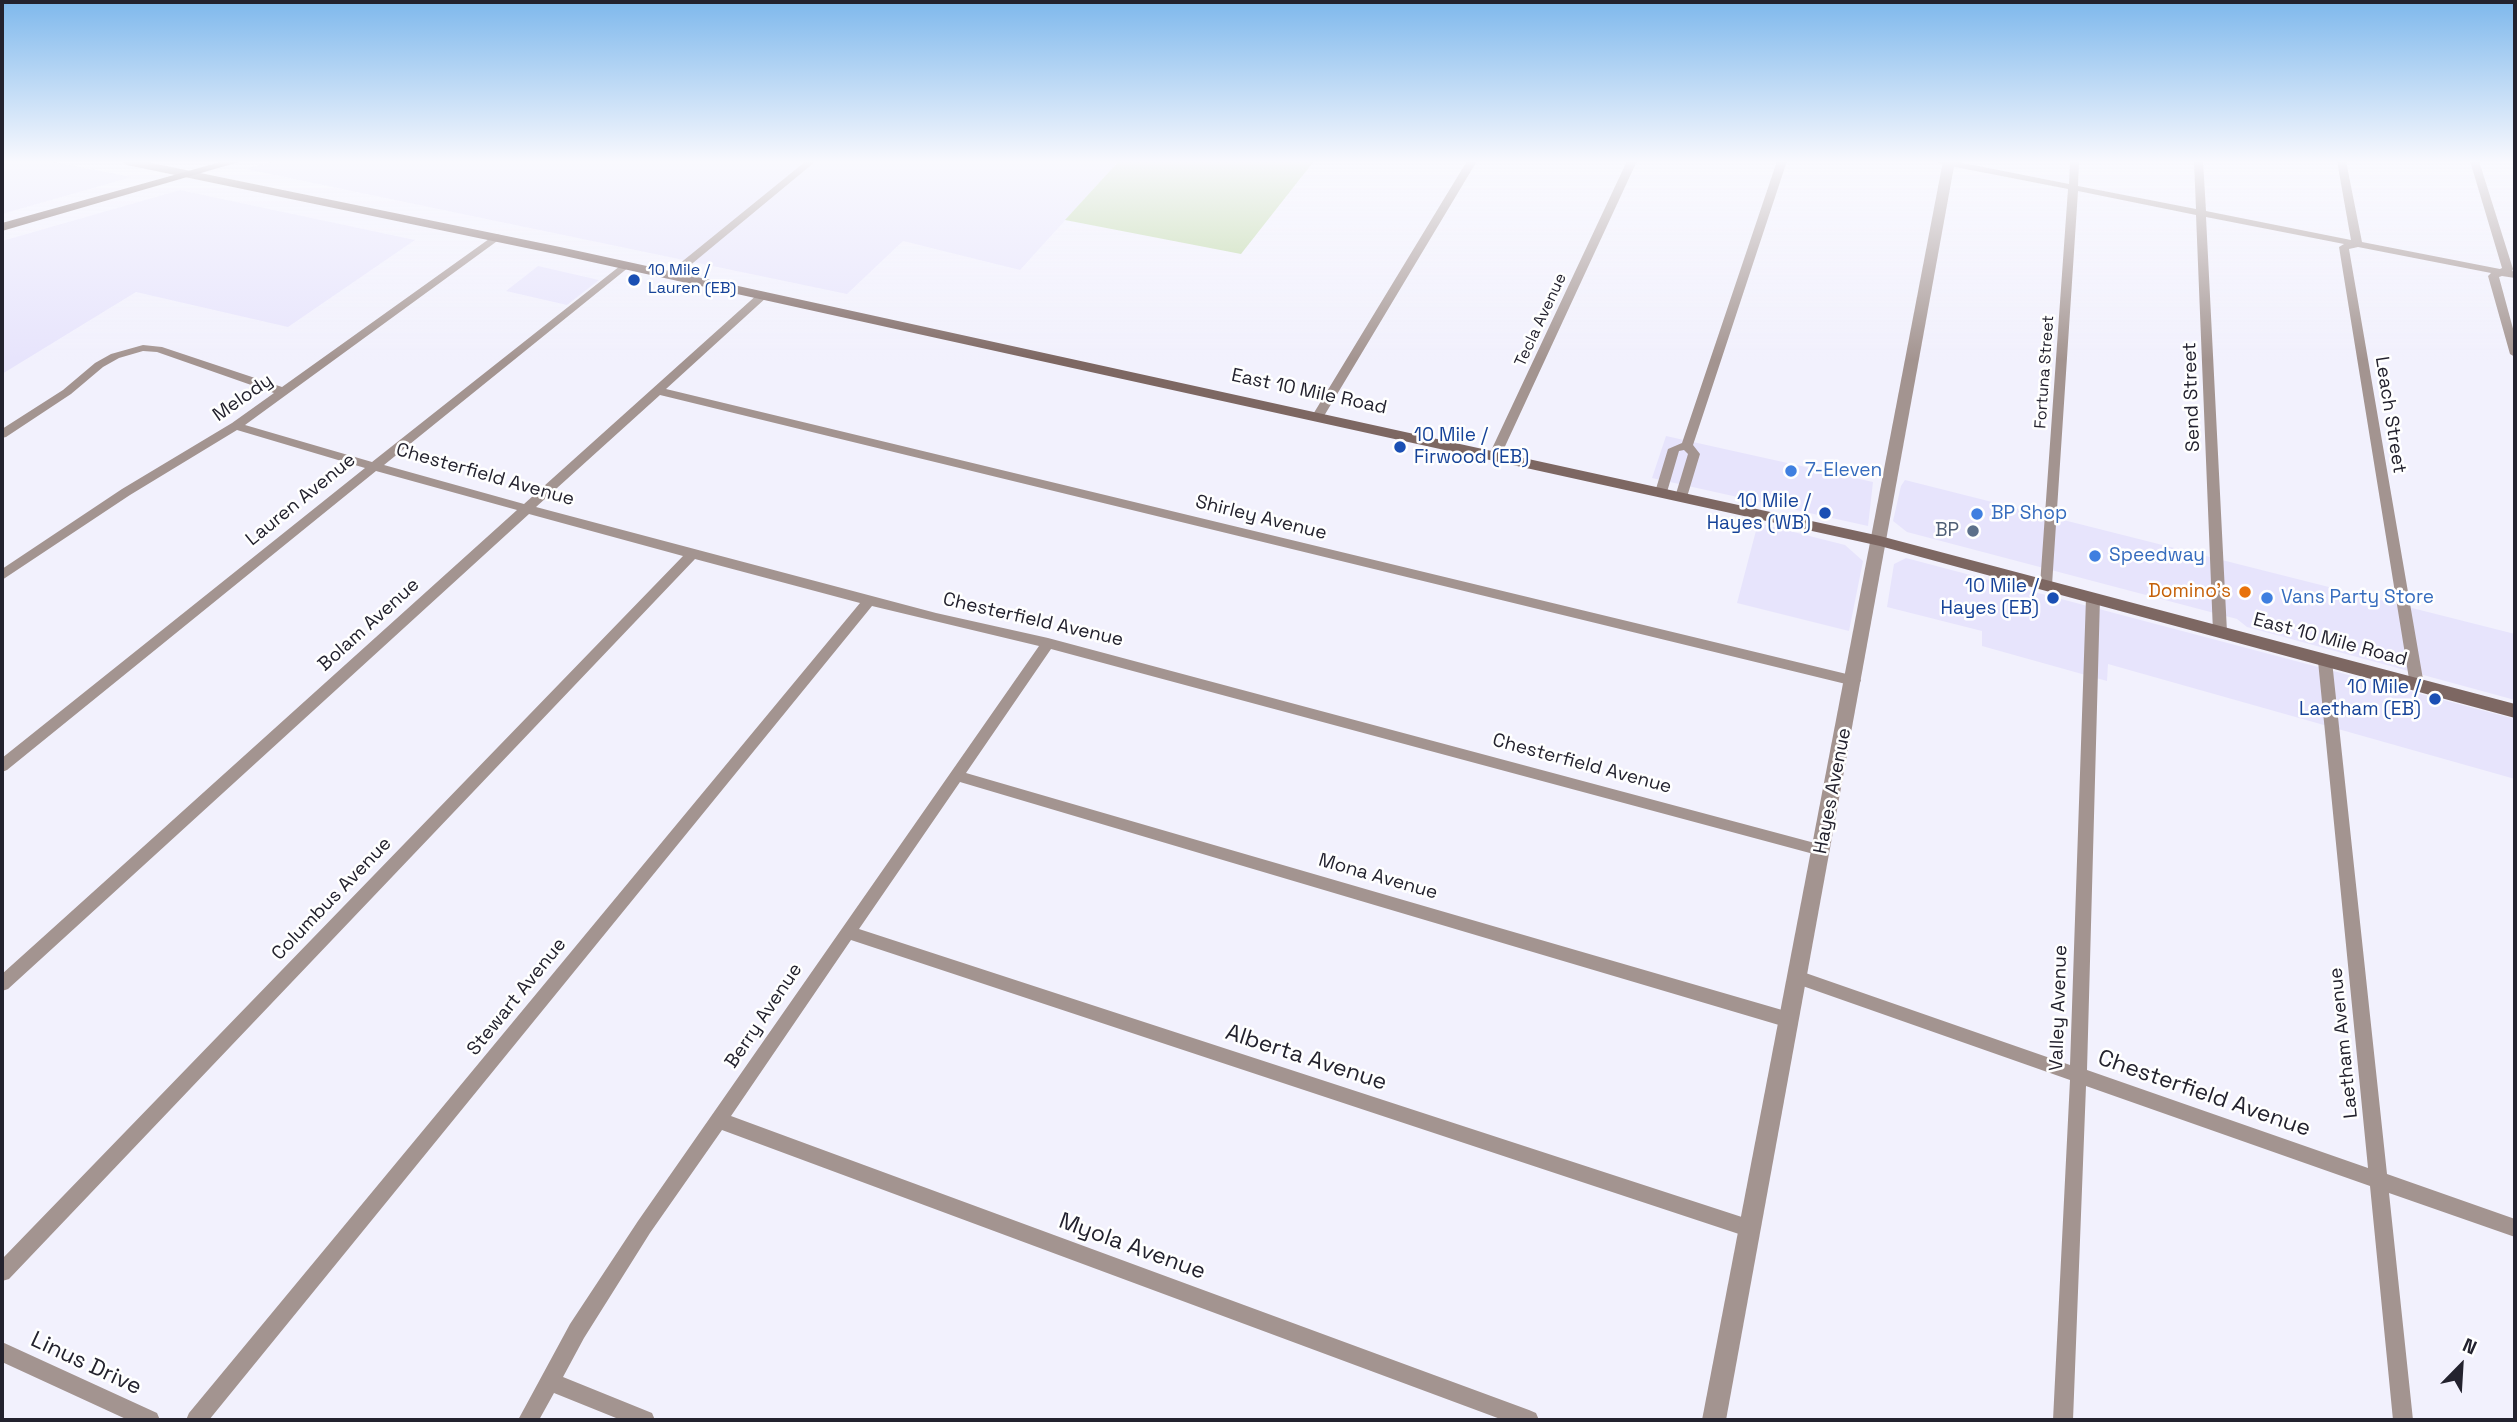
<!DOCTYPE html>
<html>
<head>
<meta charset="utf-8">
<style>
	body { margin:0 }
	#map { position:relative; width:2517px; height:1422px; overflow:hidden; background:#f2f1fd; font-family:"Space Grotesk",sans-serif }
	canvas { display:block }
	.frame { position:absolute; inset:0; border:4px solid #23222e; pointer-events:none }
	.north { position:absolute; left:2426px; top:1331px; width:70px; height:70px; -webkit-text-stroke:5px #fff; paint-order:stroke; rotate:24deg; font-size:19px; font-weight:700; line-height:28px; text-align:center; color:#23222e }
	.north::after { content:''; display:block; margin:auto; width:24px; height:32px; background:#23222e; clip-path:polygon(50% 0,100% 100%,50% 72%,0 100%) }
</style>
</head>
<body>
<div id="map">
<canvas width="2517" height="1422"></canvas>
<div class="frame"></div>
<div class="north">N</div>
</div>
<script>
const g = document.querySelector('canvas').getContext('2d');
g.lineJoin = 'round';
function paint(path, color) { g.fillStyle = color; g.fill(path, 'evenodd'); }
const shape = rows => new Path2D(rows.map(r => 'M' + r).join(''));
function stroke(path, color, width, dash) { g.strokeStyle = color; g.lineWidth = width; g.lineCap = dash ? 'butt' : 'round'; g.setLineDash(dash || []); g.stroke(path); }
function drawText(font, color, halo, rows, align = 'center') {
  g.font = font + ' "Space Grotesk",sans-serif'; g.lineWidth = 5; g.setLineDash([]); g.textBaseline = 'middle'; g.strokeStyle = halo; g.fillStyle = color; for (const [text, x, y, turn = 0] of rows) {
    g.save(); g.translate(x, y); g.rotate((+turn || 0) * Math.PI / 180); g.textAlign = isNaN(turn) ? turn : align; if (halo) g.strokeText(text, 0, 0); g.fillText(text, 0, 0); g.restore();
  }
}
paint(shape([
	[2,161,48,161,132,177,2,214],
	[275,161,1119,161,1020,270,903,241,847,294,246,169],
	[180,190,415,240,288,327,136,292,2,374,2,241],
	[538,266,599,280,567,305,506,291],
	[1666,436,1873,482,1868,526,1652,478],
	[1905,480,2515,634,2515,700,2247,627,2237,619,1907,532,1893,521,1901,486],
	[1758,523,1845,545,1863,561,1849,631,1737,603],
	[1906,558,2515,719,2515,779,2108,664,2107,681,1982,646,1982,631,1887,607,1894,564]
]), '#e7e4fc');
paint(shape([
	[1119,161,1314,161,1241,254,1065,220]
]), '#bad69c');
paint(shape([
	[806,161,816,161,676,277,668,277,668,273,806,161],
	[1467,161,1477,161,1324,416,1322,419,1314,419,1312,416,1467,161],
	[1627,161,1637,161,1501,455,1495,459,1491,458,1489,455,1627,161],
	[1777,161,1787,161,1693,445,1700,454,1687,497,1681,501,1675,497,1688,454,1684,450,1679,451,1667,492,1661,496,1657,495,1655,492,1668,449,1682,443,1777,161],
	[1936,161,1953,161,2069,184,2070,161,2079,161,2078,186,2196,209,2194,161,2203,161,2206,211,2351,240,2337,161,2346,161,2362,242,2500,269,2502,268,2470,161,2479,161,2513,269,2512,271,2515,272,2515,278,2502,276,2499,277,2515,336,2515,357,2510,354,2488,276,2491,273,2358,247,2349,249,2424,685,2422,689,2412,689,2410,685,2339,247,2344,244,2206,217,2227,632,2220,637,2213,632,2196,215,2078,191,2052,585,2046,590,2040,585,2068,189,1940,164,1936,161],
	[496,234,500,235,500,239,245,425,372,462,625,262,630,265,629,267,384,465,524,504,759,293,763,292,767,293,767,297,666,389,1859,677,1861,681,1854,686,660,395,536,507,936,613,1048,638,1826,846,1829,850,1826,854,1821,856,1051,649,966,773,1789,1012,1795,1015,1797,1020,1795,1025,1789,1028,960,782,859,929,1751,1220,1757,1223,1760,1229,1757,1235,1751,1238,851,940,731,1116,1529,1410,1536,1413,1539,1420,1503,1420,722,1130,650,1233,584,1338,563,1377,652,1413,655,1420,621,1420,554,1393,539,1420,518,1420,570,1324,638,1221,1039,646,872,606,209,1420,186,1420,189,1413,860,603,695,559,9,1279,2,1281,2,1259,683,556,529,514,8,989,2,991,2,974,517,510,376,471,7,770,2,772,2,758,365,468,237,430,130,495,2,580,2,569,122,489,232,423,274,393,157,352,143,351,119,358,103,367,71,394,6,437,2,438,2,429,63,390,95,363,111,354,143,345,162,347,282,387,496,234],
	[2093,593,2100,598,2087,1070,2368,1168,2318,661,2325,656,2332,661,2387,1174,2515,1219,2515,1237,2389,1193,2413,1420,2393,1420,2370,1186,2086,1086,2073,1420,2053,1420,2070,1080,1797,984,1791,982,1789,977,1791,972,1797,970,2070,1065,2086,598,2093,593],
	[2,1342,157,1413,160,1420,128,1420,2,1362,2,1342]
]), '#a39490');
paint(shape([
	[1943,161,1955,161,1726,1420,1702,1420,1943,161]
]), '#a39490');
paint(shape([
	[121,161,142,161,560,247,1880,536,2515,704,2515,718,1880,546,560,255,127,165,121,161]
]), '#7d6762');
paint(shape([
	[224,161,242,161,2,231,2,223,224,161]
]), '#614842');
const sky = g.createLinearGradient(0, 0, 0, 360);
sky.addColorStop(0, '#7eb8ec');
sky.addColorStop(0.45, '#f9f9fe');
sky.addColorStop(1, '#f9f9fe00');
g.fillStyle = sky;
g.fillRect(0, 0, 2517, 360);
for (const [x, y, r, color] of [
	[634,280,7,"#1a4fb4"],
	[1400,447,7,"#1a4fb4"],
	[1791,471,7,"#3f7fe0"],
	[1825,513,7,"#1a4fb4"],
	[1977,514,7,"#3f7fe0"],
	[1973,531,7,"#5c6f8a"],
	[2095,556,7,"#3f7fe0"],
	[2245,592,7,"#e8710a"],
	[2053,598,7,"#1a4fb4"],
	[2267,598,7,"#3f7fe0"],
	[2435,699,7,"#1a4fb4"]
]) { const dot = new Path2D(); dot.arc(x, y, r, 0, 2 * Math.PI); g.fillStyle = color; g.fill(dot); stroke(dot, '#fff', 2.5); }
drawText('16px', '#164399', '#fff', [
	["10 Mile /",648,271],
	["Lauren (EB)",648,289]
], 'left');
drawText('16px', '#23222e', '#fff', [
	["Tecla Avenue",1541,320,-65],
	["Fortuna Street",2045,372,-86]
]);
drawText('19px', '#23222e', '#fff', [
	["East 10 Mile Road",1309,392,12],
	["Send Street",2192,397,-92],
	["Melody",243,398,-35],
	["Leach Street",2390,415,81],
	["Chesterfield Avenue",485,475,16],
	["Lauren Avenue",301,500,-39],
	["Shirley Avenue",1261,518,14],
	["Chesterfield Avenue",1033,620,13],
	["Bolam Avenue",369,625,-42],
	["East 10 Mile Road",2330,640,15],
	["Chesterfield Avenue",1582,764,15],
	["Hayes Avenue",1833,791,-79],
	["Mona Avenue",1378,877,16],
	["Columbus Avenue",332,899,-46],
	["Stewart Avenue",517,997,-51],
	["Valley Avenue",2059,1008,-88],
	["Berry Avenue",764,1016,-56],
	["Laetham Avenue",2344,1043,-96]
]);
drawText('19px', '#164399', '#fff', [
	["10 Mile /",1414,436,"left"],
	["Firwood (EB)",1414,458,"left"],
	["10 Mile /",1811,502],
	["Hayes (WB)",1811,524],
	["10 Mile /",2039,587],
	["Hayes (EB)",2039,609],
	["10 Mile /",2421,688],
	["Laetham (EB)",2421,710]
], 'right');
drawText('19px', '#366cbe', '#fff', [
	["7-Eleven",1805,471],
	["BP Shop",1991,514],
	["Speedway",2109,556],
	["Vans Party Store",2281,598]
], 'left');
drawText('19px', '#4e5e75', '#fff', [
	["BP",1959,531]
], 'right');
drawText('19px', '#c56008', '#fff', [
	["Domino's",2231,592]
], 'right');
drawText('23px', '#23222e', '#fff', [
	["Alberta Avenue",1306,1058,18],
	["Chesterfield Avenue",2204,1094,19],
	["Myola Avenue",1132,1247,20],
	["Linus Drive",86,1364,25]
]);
</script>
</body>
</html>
